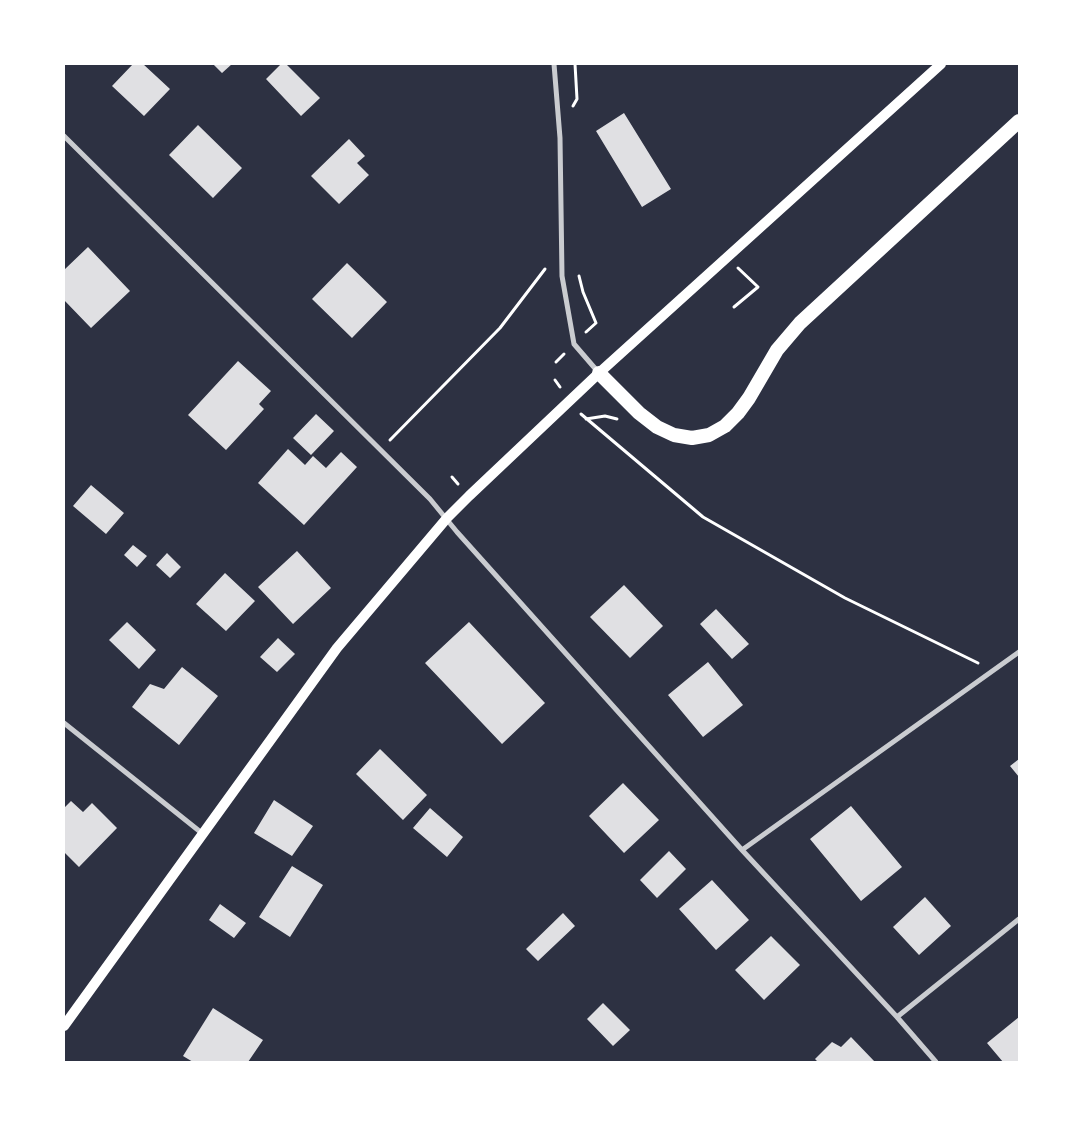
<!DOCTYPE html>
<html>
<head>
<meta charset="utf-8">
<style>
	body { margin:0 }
	#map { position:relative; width:1083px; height:1126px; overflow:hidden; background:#2d3142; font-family:Helvetica,sans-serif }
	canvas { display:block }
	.frame { position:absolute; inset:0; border:65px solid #fff; pointer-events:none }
</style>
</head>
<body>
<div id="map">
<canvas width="1083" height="1126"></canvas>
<div class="frame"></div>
</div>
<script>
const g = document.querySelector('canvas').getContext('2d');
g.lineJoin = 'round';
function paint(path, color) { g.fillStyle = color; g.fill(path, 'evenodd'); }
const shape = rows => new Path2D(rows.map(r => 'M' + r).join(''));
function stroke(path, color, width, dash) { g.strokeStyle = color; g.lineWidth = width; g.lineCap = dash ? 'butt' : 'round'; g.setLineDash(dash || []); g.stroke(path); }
paint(shape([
	[133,64,143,64,170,89,144,116,112,86],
	[213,64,232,64,222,73],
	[281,64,286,64,320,98,301,116,266,79],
	[624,113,671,189,642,207,596,131],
	[198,125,242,168,213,198,169,155],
	[349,139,365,156,357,163,369,175,339,204,311,176],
	[88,247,130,291,91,328,64,300,64,270],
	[347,263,387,302,352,338,312,299],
	[238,361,271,391,259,404,264,409,226,450,188,415],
	[316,414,334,431,311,455,293,438],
	[288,449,305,465,313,456,326,468,341,452,357,467,304,525,258,483],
	[91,485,124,513,106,534,73,506],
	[133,545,147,556,137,567,124,555],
	[297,551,331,588,293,624,258,587],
	[167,553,181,567,170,578,156,565],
	[225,573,255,601,226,631,196,604],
	[624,585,663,626,630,658,590,617],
	[716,609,749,644,732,659,700,624],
	[127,622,156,650,139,669,109,640],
	[469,622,545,703,502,744,425,663],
	[278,638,295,654,277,672,260,657],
	[708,662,743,705,703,737,668,695],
	[182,667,218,696,179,745,132,707,150,684,164,689],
	[380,749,427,795,403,820,356,774],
	[1019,759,1019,777,1010,766],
	[623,783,659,820,624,853,589,816],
	[274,800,313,826,292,856,254,833],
	[71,801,83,812,92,803,117,828,79,867,64,852,64,808],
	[851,806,902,867,861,901,810,839],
	[430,808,463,837,447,857,413,828],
	[669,851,686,869,657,898,640,880],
	[292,866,323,885,290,937,259,917],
	[712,880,749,920,716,950,679,909],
	[925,897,951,926,919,955,893,927],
	[220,904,246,923,234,938,209,920],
	[563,913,575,926,538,961,526,949],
	[771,936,800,965,764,1000,735,970],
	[603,1003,630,1030,613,1046,587,1019],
	[213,1008,263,1040,248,1062,193,1062,183,1056],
	[1019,1017,1019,1062,1003,1062,987,1043],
	[851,1037,875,1062,818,1062,815,1059,832,1042,841,1047]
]), '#e0e0e3');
stroke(shape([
	[573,106,577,99,575,64],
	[579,276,583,292,596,323,586,332],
	[734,307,758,287,738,268],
	[556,362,564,354],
	[555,380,560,387],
	[581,414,703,517,845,598,978,663],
	[586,419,605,416,617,419],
	[390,440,500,328,545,269],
	[452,477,458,484]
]), '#fff', 3);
stroke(shape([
	[554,64,560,138,562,276,574,344,599,373],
	[64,136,430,499,457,532,742,850,897,1017,936,1062],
	[64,723,203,834],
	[742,850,1019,652],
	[897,1017,1019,919]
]), '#caccd0', 5);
stroke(shape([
	[64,1026,337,648,447,518,469,496,599,373,941,64]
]), '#fff', 10);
stroke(shape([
	[599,373,639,413,657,427,674,435,692,438,709,435,725,426,738,413,749,398,777,350,800,323,1019,121]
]), '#fff', 14);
</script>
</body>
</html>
